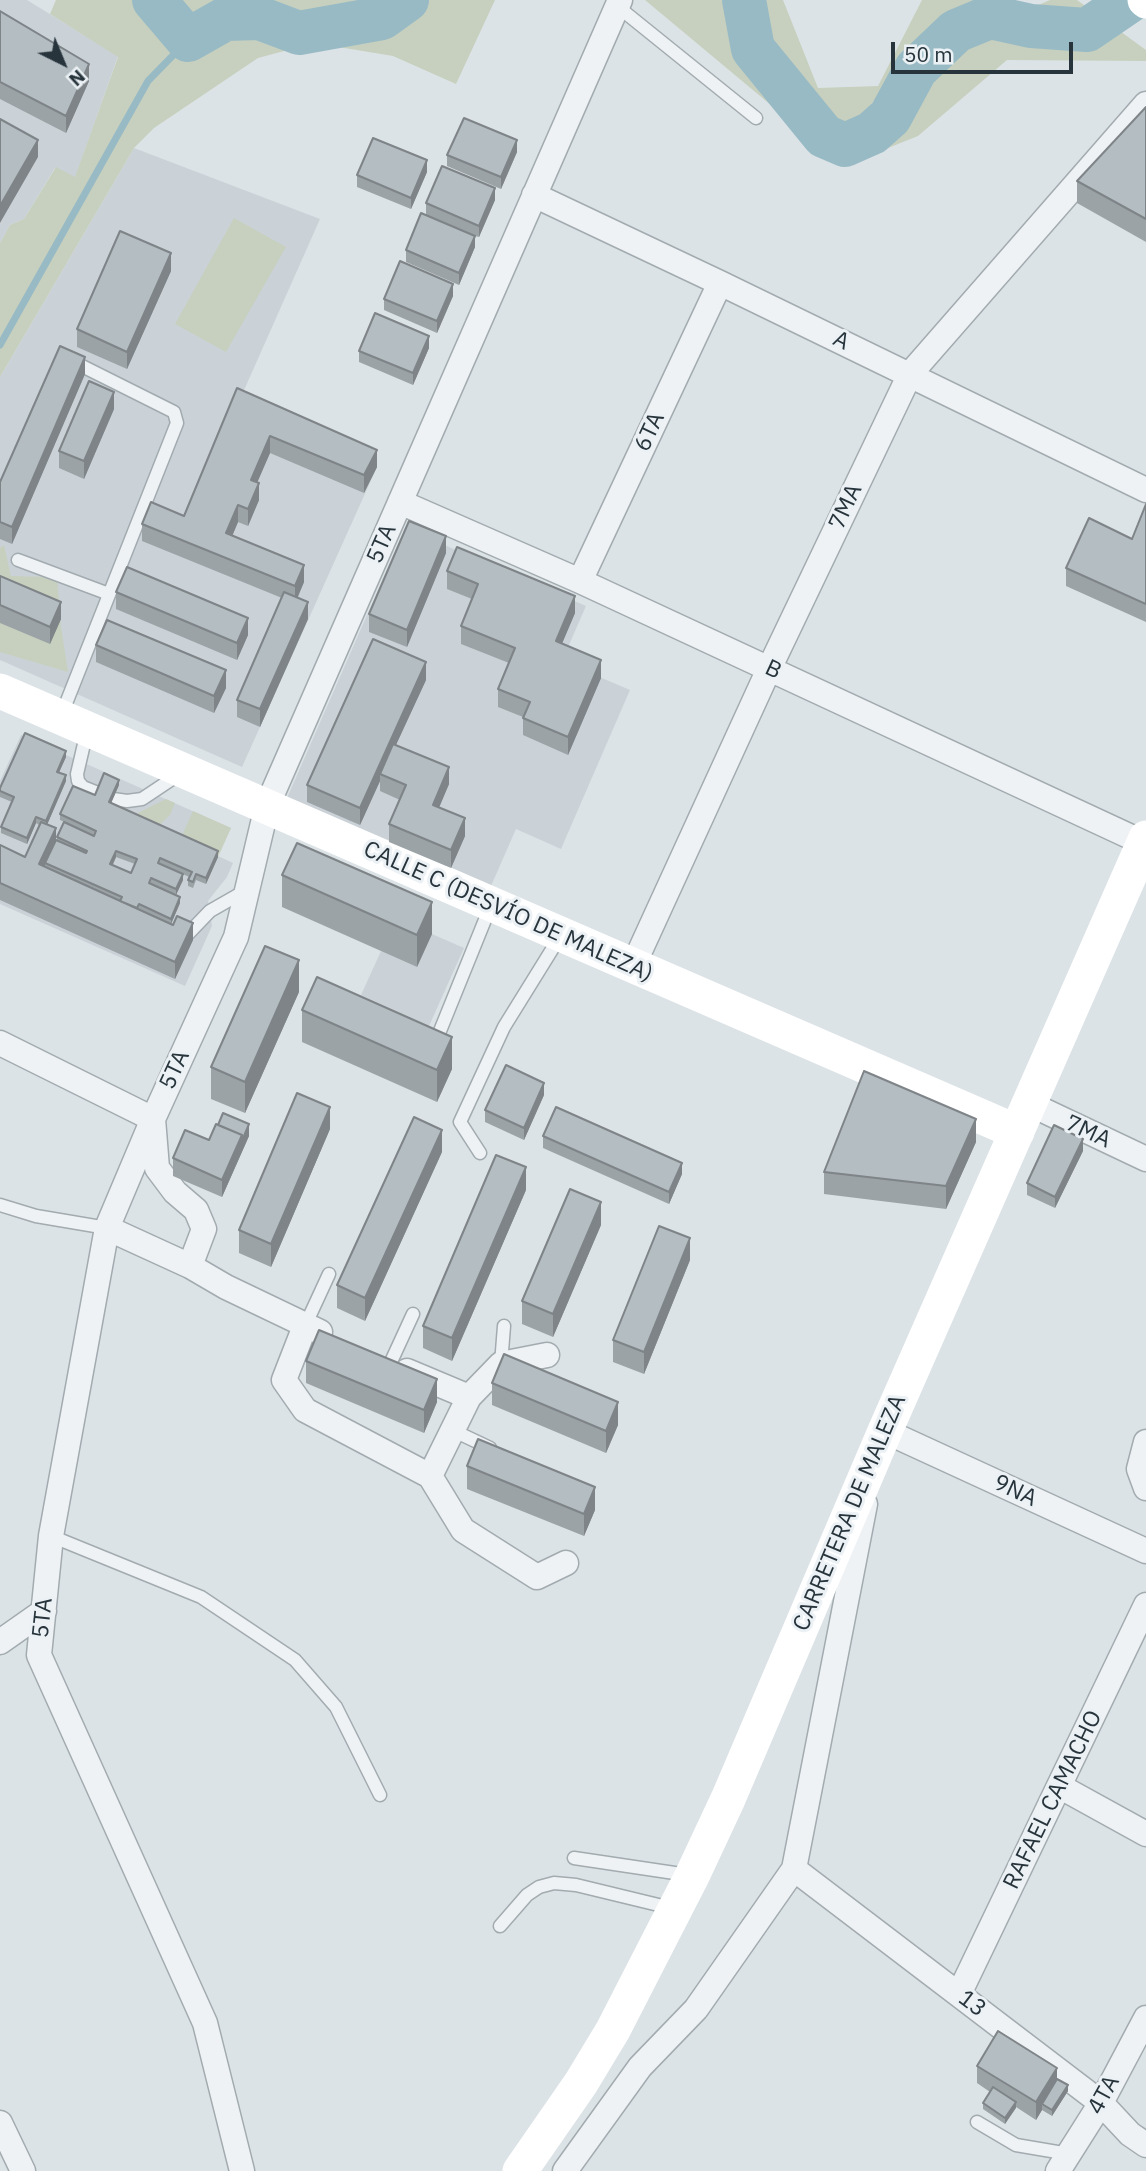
<!DOCTYPE html>
<html>
<head>
<meta charset="utf-8">
<style>
	body { margin:0 }
	#map { position:relative; width:1146px; height:2171px; overflow:hidden; background:#dce3e6; font-family:"IBM Plex Sans",sans-serif }
	canvas { display:block }
	.north { position:absolute; left:28px; top:28px; width:70px; height:70px; -webkit-text-stroke:5px #ebf1f4; paint-order:stroke; rotate:137deg; font-size:19px; font-weight:700; line-height:28px; text-align:center; color:#27343c }
	.north::after { content:''; display:block; margin:auto; width:24px; height:32px; background:#27343c; clip-path:polygon(50% 0,100% 100%,50% 72%,0 100%) }
	.scale { position:absolute; left:891px; top:42px; width:182px; height:32px; box-sizing:border-box; border:4px solid #27343c; border-top:0; padding-left:9px; font-size:21px; line-height:24px; white-space:nowrap; color:#27343c; -webkit-text-stroke:5px #ebf1f4; paint-order:stroke }
</style>
</head>
<body>
<div id="map">
<canvas width="1146" height="2171"></canvas>
<div class="north">N</div>
<div class="scale">50 m</div>
</div>
<script>
const g = document.querySelector('canvas').getContext('2d');
g.lineJoin = 'round';
function paint(path, color) { g.fillStyle = color; g.fill(path, 'evenodd'); }
const shape = rows => new Path2D(rows.map(r => 'M' + r).join(''));
function stroke(path, color, width, dash) { g.strokeStyle = color; g.lineWidth = width; g.lineCap = dash ? 'butt' : 'round'; g.setLineDash(dash || []); g.stroke(path); }
function drawText(font, color, halo, rows, align = 'center') {
  g.font = font + ' "IBM Plex Sans",sans-serif'; g.lineWidth = 6; g.setLineDash([]); g.textBaseline = 'middle'; g.strokeStyle = halo; g.fillStyle = color; for (const [text, x, y, turn = 0] of rows) {
    g.save(); g.translate(x, y); g.rotate((+turn || 0) * Math.PI / 180); g.textAlign = isNaN(turn) ? turn : align; if (halo) g.strokeText(text, 0, 0); g.fillText(text, 0, 0); g.restore();
  }
}
paint(shape([
	[0,0,27,0,118,56,75,178,55,168,24,219,10,225,0,243],
	[134,148,320,219,237,406,377,467,242,767,0,660,0,377],
	[405,528,586,606,562,661,630,690,561,849,516,829,491,886,287,798],
	[21,735,231,828,218,856,233,863,227,877,208,901,212,926,185,986,0,904,0,781],
	[432,934,464,948,429,1026,361,995,381,951,417,967]
]), '#cad2d8');
paint(shape([
	[56,0,495,0,456,84,393,56,314,43,258,58,154,128,134,148,0,377,0,243,10,225,24,219,56,167,75,177,118,57,50,14],
	[645,0,783,0,818,88,878,86,922,0,978,0,981,4,1022,12,1050,0,1077,0,1146,50,1146,61,1007,60,918,136,868,156,832,156],
	[234,218,286,247,226,352,175,324],
	[4,545,11,576,57,577,61,626,68,672,0,652,0,548],
	[166,799,175,803,170,815,155,829,130,817],
	[193,811,231,828,218,857,180,840]
]), '#c7d0be');
stroke(shape([
	[0,345,148,81,188,40]
]), '#98bac5', 7);
stroke(shape([
	[154,0,188,40,225,19,259,18,299,33,382,18,407,0],
	[744,0,753,49,824,136,845,145,872,133,890,117,916,69,956,31,990,17,1031,26,1087,30,1131,0]
]), '#98bac5', 44);
const lane = shape([
	[617,6,756,118],
	[18,560,109,594],
	[61,716,177,423,174,412,72,361],
	[87,731,77,774,78,781,83,787,113,799,127,801,142,799,178,775],
	[185,937,210,911,245,891],
	[440,1031,491,905],
	[480,1153,460,1122,504,1027,561,935],
	[0,1205,36,1216,107,1228],
	[305,1326,329,1274],
	[390,1364,413,1314],
	[501,1364,504,1326],
	[452,1430,490,1448],
	[51,1536,201,1597,295,1660,336,1707,380,1795],
	[574,1858,688,1875],
	[500,1926,527,1895,539,1887,554,1883,576,1885,671,1908],
	[977,2122,1016,2145,1069,2154]
]);
const street = shape([
	[534,195,720,283,1146,490],
	[400,502,580,581,1144,843],
	[580,581,720,283],
	[633,966,769,669,910,374,1146,104],
	[0,1043,153,1119,157,1168,175,1192,196,1210,204,1229,190,1266],
	[1030,1104,1146,1159],
	[107,1228,190,1266,226,1287,320,1332],
	[305,1326,284,1380,305,1410,430,1476,463,1530,537,1577,566,1563],
	[407,1371,469,1397],
	[885,1431,1146,1551],
	[1146,1442,1139,1469,1146,1488],
	[430,1476,469,1397,501,1364,547,1355],
	[0,1642,44,1611],
	[1059,1786,1146,1834],
	[794,1869,1101,2103,1130,2134,1146,2145],
	[959,1994,1146,1605],
	[0,2123,23,2171],
	[242,2171,205,2023,39,1655,51,1536,107,1228,153,1119,236,937,267,806,620,0],
	[565,2171,640,2067,696,2009,794,1869,865,1504],
	[1058,2171,1101,2103,1146,2018]
]);
stroke(lane, '#a2abb0', 15);
stroke(street, '#a2abb0', 27);
stroke(lane, '#eff2f4', 12);
stroke(street, '#eff2f4', 24);
stroke(shape([
	[1145,0,1146,1],
	[0,691,1017,1132],
	[520,2171,581,2083,613,2030,692,1876,728,1799,885,1431,1146,838]
]), '#fff', 35);
paint(shape([
	[0,11,89,81,66,133,0,99],
	[1146,107,1146,242,1077,203,1077,181],
	[517,152,501,189,447,166,447,155],
	[427,172,411,209,357,187,357,175],
	[495,200,479,237,475,236,475,247,459,285,406,262,406,250,426,215,426,203],
	[171,271,127,369,77,347,77,329],
	[453,296,437,333,384,310,384,299],
	[429,348,413,385,359,362,359,351],
	[85,374,12,544,0,539,0,482],
	[237,388,377,467,364,493,270,453,257,482,259,500,248,526,238,522,232,536,304,582,297,597,308,619,260,727,237,717,237,700,282,598,142,541,142,524,184,516],
	[114,409,84,479,59,468,59,451],
	[1146,504,1146,622,1066,586,1066,568,1132,539],
	[446,553,407,647,369,632,369,614],
	[447,571,575,613,562,643,601,678,568,755,523,735,523,717,498,707,498,689,509,663,461,644,461,626,472,599,447,589],
	[0,576,61,619,50,644,0,623],
	[116,592,248,635,237,660,116,609],
	[96,645,226,688,214,713,96,662],
	[426,680,396,745,449,784,439,807,465,836,451,868,389,842,389,824,400,800,380,791,380,781,360,825,307,802,307,785],
	[66,757,59,772,66,781,47,825,56,840,57,840,57,837,75,827,60,820,60,814,95,795,119,785,111,803,218,857,206,884,196,880,193,888,188,886,188,880,189,877,160,863,183,880,176,895,151,884,180,903,171,924,193,940,175,979,0,900,0,845,25,857,39,825,36,823,27,844,1,833,1,827,12,802,0,797,0,788],
	[116,857,135,864,131,873,113,865],
	[282,875,432,934,417,967,282,907],
	[299,992,245,1113,211,1099,211,1067],
	[302,1010,452,1069,437,1102,302,1042],
	[544,1095,524,1140,485,1122,485,1110],
	[218,1125,249,1136,222,1197,173,1176,173,1158,209,1140],
	[330,1129,271,1267,239,1253,239,1230],
	[543,1136,682,1174,669,1204,543,1148],
	[976,1142,946,1209,824,1194,824,1172],
	[1083,1151,1055,1208,1027,1195,1027,1183],
	[442,1152,365,1321,337,1308,337,1285],
	[526,1190,452,1361,423,1348,423,1326],
	[601,1225,553,1337,522,1324,522,1301],
	[690,1260,644,1374,613,1362,613,1340],
	[306,1361,437,1402,424,1433,306,1383],
	[492,1383,618,1425,606,1453,492,1405],
	[467,1466,595,1510,584,1536,467,1489],
	[977,2066,1057,2079,1068,2091,1052,2116,1042,2110,1036,2120,1016,2107,1005,2124,983,2109,983,2103,990,2092,977,2083]
]), '#9ba3a7');
paint(shape([
	[89,64,89,81,66,133,66,116],
	[38,140,38,157,0,223,0,206],
	[517,140,517,152,501,189,501,177],
	[427,160,427,172,411,209,411,198],
	[495,188,495,200,479,237,479,226],
	[475,236,475,247,459,285,459,273],
	[171,253,171,271,127,369,127,352],
	[453,284,453,296,437,333,437,321],
	[429,336,429,348,413,385,413,373],
	[85,357,85,374,12,544,12,527],
	[114,392,114,409,84,479,84,461],
	[270,436,270,453,251,497,251,480],
	[377,450,377,467,364,493,364,475],
	[259,483,259,500,248,526,248,509],
	[238,505,238,522,226,551,226,533],
	[446,536,446,553,407,647,407,630],
	[304,565,304,582,295,604,295,586],
	[575,596,575,613,556,658,556,641],
	[61,602,61,619,50,644,50,627],
	[308,602,308,619,260,727,260,709],
	[248,618,248,635,237,660,237,643],
	[601,660,601,678,568,755,568,737],
	[426,662,426,680,382,775,380,774,380,781,360,825,360,808],
	[226,670,226,688,214,713,214,696],
	[66,751,66,757,57,777,57,772],
	[449,767,449,784,433,822,433,805],
	[66,775,66,781,46,827,46,821],
	[119,780,119,785,109,808,109,802],
	[36,817,36,823,27,844,27,838],
	[465,818,465,836,451,868,451,850],
	[56,828,56,846,45,863,45,868,39,864],
	[116,851,116,857,110,870,110,864],
	[218,851,218,857,206,884,206,878],
	[183,874,183,880,176,895,176,889],
	[180,897,180,903,171,924,171,919],
	[432,902,432,934,417,967,417,935],
	[193,923,193,940,175,979,175,962],
	[299,960,299,992,245,1113,245,1082],
	[452,1037,452,1069,437,1102,437,1070],
	[544,1083,544,1095,524,1140,524,1128],
	[330,1107,330,1129,271,1267,271,1244],
	[976,1119,976,1142,946,1209,946,1186],
	[249,1124,249,1136,222,1197,222,1180,242,1135],
	[442,1130,442,1152,365,1321,365,1298],
	[1083,1139,1083,1151,1055,1208,1055,1197],
	[682,1163,682,1174,669,1204,669,1192],
	[526,1167,526,1190,452,1361,452,1338],
	[601,1202,601,1225,553,1337,553,1314],
	[690,1238,690,1260,644,1374,644,1352],
	[437,1379,437,1402,424,1433,424,1410],
	[618,1402,618,1425,606,1453,606,1431],
	[595,1487,595,1510,584,1536,584,1514],
	[1057,2068,1057,2085,1042,2104,1042,2110,1036,2120,1036,2102],
	[1068,2085,1068,2091,1052,2116,1052,2110],
	[1016,2102,1016,2108,1005,2124,1005,2118]
]), '#7e8488');
const building = shape([
	[0,11,89,64,66,116,0,82,0,11],
	[1146,107,1146,219,1077,181,1146,107],
	[464,118,517,140,501,177,447,155,464,118],
	[0,119,38,140,0,206,0,119],
	[373,138,427,160,411,198,357,175,373,138],
	[442,166,495,188,479,226,426,203,442,166],
	[421,213,475,236,459,273,406,250,421,213],
	[120,231,171,253,127,352,77,329,120,231],
	[400,261,453,284,437,321,384,299,400,261],
	[375,313,429,336,413,373,359,351,375,313],
	[60,346,85,357,12,527,0,522,0,482,60,346],
	[89,381,114,392,84,461,59,451,89,381],
	[237,388,377,450,364,475,270,436,251,480,259,483,248,509,238,505,226,533,304,565,295,586,142,524,151,502,184,516,237,388],
	[1146,504,1146,604,1066,568,1089,518,1132,539,1146,504],
	[409,521,446,536,407,630,369,614,409,521],
	[457,547,575,596,556,641,601,660,568,737,523,718,530,702,498,689,515,648,461,626,478,584,447,571,457,547],
	[127,567,248,618,237,643,116,592,127,567],
	[0,576,61,602,50,627,0,605,0,576],
	[284,592,308,602,260,709,237,700,284,592],
	[107,620,226,670,214,696,96,645,107,620],
	[373,639,426,662,360,808,307,785,373,639],
	[25,733,66,751,57,772,66,775,46,821,36,817,27,838,1,827,14,797,0,791,0,788,25,733],
	[393,744,449,767,433,805,465,818,451,850,389,824,406,785,380,774,393,744],
	[104,773,119,780,109,802,218,851,206,878,196,874,193,882,188,880,192,872,160,858,158,863,183,874,176,889,151,878,149,883,180,897,171,919,139,904,137,908,120,901,122,897,45,863,56,840,86,853,87,851,57,837,64,822,94,836,96,831,60,814,73,786,95,795,104,773],
	[116,851,137,859,131,873,110,864,116,851],
	[41,822,56,828,39,864,173,925,177,916,193,923,175,962,0,883,0,845,25,857,41,822],
	[297,843,432,902,417,935,282,875,297,843],
	[265,946,299,960,245,1082,211,1067,265,946],
	[317,977,452,1037,437,1070,302,1010,317,977],
	[506,1065,544,1083,524,1128,485,1110,506,1065],
	[864,1071,976,1119,946,1186,824,1172,864,1071],
	[297,1093,330,1107,271,1244,239,1230,297,1093],
	[556,1107,682,1163,669,1192,543,1136,556,1107],
	[223,1113,249,1124,242,1141,242,1135,218,1125,223,1113],
	[414,1117,442,1130,365,1298,337,1285,414,1117],
	[216,1124,242,1135,222,1180,173,1158,185,1130,209,1140,216,1124],
	[1054,1125,1083,1139,1055,1197,1027,1183,1054,1125],
	[496,1155,526,1167,452,1338,423,1326,496,1155],
	[570,1189,601,1202,553,1314,522,1301,570,1189],
	[659,1226,690,1238,644,1352,613,1340,659,1226],
	[319,1330,437,1379,424,1410,306,1361,319,1330],
	[504,1354,618,1402,606,1431,492,1383,504,1354],
	[478,1439,595,1487,584,1514,467,1466,478,1439],
	[998,2031,1057,2068,1036,2102,977,2066,998,2031],
	[1057,2079,1068,2085,1052,2110,1042,2104,1057,2079],
	[993,2087,1016,2102,1005,2118,983,2103,993,2087]
]);
paint(building, '#b4bdc2');
stroke(building, '#7e8488', 2);
drawText('23px', '#27343c', '#ebf1f4', [
	["A",841,341,26],
	["6TA",650,432,-65],
	["7MA",846,507,-65],
	["5TA",382,544,-66],
	["B",773,670,25],
	["CALLE C (DESVÍO DE MALEZA)",508,912,24],
	["5TA",175,1070,-65],
	["7MA",1088,1132,25],
	["9NA",1015,1491,25],
	["CARRETERA DE MALEZA",850,1513,-67],
	["5TA",43,1618,-84],
	["RAFAEL CAMACHO",1053,1800,-64],
	["13",972,2004,37],
	["4TA",1104,2095,-61]
]);
</script>
</body>
</html>
